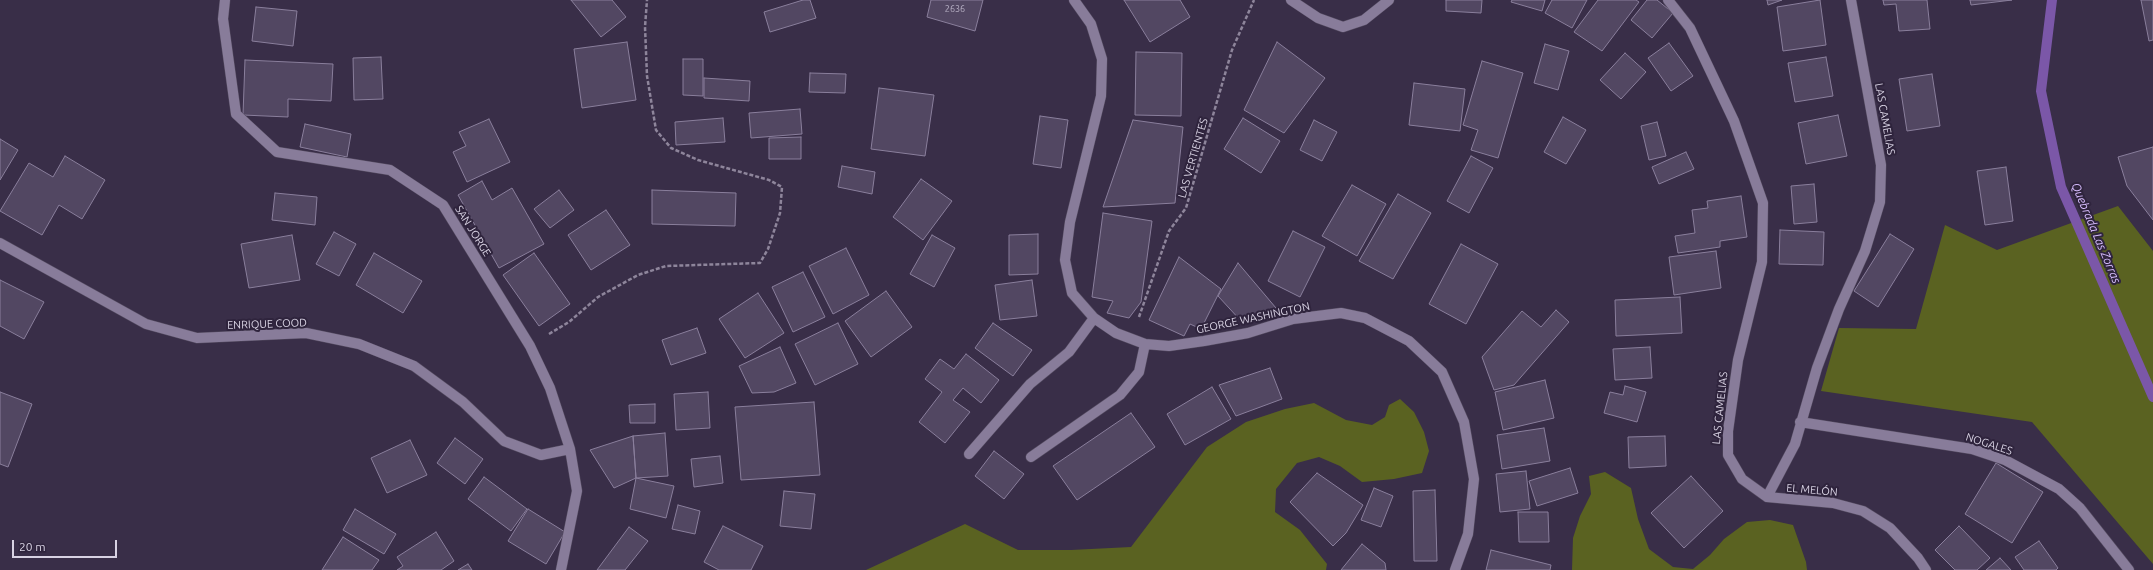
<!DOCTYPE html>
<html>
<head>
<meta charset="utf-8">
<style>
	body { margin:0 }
	#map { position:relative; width:2153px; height:570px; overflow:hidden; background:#392e48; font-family:Ubuntu,sans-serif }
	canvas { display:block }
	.scale { position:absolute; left:12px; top:540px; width:105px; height:18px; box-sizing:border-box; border:2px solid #d8d2e3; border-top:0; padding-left:5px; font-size:12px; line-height:14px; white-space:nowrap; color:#d8d2e3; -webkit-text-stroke:3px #2f243d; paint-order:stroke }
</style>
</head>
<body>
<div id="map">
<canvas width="2153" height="570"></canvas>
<div class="scale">20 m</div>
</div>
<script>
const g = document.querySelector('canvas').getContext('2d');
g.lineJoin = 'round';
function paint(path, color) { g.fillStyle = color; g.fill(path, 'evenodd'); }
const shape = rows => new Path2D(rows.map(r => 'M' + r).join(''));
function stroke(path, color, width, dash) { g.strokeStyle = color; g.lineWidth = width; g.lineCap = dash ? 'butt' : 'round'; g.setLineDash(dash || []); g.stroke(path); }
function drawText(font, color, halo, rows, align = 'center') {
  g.font = font + ' Ubuntu,sans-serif'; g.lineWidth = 4; g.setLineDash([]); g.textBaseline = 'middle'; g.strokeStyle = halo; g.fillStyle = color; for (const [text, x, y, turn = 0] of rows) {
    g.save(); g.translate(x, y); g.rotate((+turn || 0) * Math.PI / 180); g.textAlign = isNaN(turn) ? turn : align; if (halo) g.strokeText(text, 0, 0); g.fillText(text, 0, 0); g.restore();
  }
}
paint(shape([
	[2118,206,2153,251,2153,564,2032,422,1821,391,1839,328,1916,329,1945,225,1997,250],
	[1400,399,1414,412,1424,432,1429,451,1422,473,1394,479,1362,482,1340,466,1319,457,1297,463,1276,489,1275,512,1300,530,1327,564,1326,570,866,570,965,524,1018,550,1071,550,1131,547,1207,447,1246,422,1285,409,1314,403,1346,420,1372,425,1385,417,1389,405],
	[1605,472,1631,488,1638,519,1649,549,1673,567,1693,569,1710,555,1724,539,1747,522,1770,520,1793,525,1806,562,1807,570,1572,570,1573,538,1580,516,1591,494,1589,476]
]), '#5a6221');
stroke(shape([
	[2052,0,2041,91,2061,187,2153,397]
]), '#7b57a8', 10);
const building = shape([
	[571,0,612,0,626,17,601,37,571,0],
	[803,0,810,0,816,18,770,32,764,12,803,0],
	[931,0,983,0,975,31,927,17,931,0],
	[1124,0,1180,0,1190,17,1150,42,1124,0],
	[1446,0,1482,0,1481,13,1446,11,1446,0],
	[1512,0,1545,0,1542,11,1511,2,1512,0],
	[1552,0,1587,0,1572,28,1545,13,1552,0],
	[1598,0,1636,0,1639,2,1602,51,1574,32,1598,0],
	[1647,0,1657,0,1673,13,1652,38,1631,20,1647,0],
	[1767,0,1782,0,1768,5,1767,0],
	[1820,0,1826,45,1783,51,1777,7,1820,0],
	[1883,0,1927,0,1930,29,1899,31,1896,4,1884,5,1883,0],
	[1970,0,2012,0,1971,5,1970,0],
	[2141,0,2153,0,2153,40,2149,41,2141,0],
	[256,7,297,11,293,46,252,41,256,7],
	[627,42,636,100,582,108,574,49,627,42],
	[1277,42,1325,78,1284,133,1244,110,1277,42],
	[1669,43,1693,76,1671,91,1648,58,1669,43],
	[1545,44,1569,51,1558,90,1534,83,1545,44],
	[1136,52,1182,53,1181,116,1135,115,1136,52],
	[1625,53,1646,72,1621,99,1600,80,1625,53],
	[381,57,383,99,354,100,353,58,381,57],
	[1826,57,1833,96,1795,102,1788,63,1826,57],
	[683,59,703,59,703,96,683,95,683,59],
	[245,60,333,64,331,101,288,99,288,117,243,115,245,60],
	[1482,61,1523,73,1498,158,1471,150,1478,130,1463,125,1482,61],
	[810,73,846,74,845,93,809,92,810,73],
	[1932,74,1940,126,1907,131,1899,79,1932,74],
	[704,78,750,81,749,101,704,98,704,78],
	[1414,83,1465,89,1460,131,1409,125,1414,83],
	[879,88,934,95,925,156,871,149,879,88],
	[800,109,802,134,751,138,749,113,800,109],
	[1838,115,1847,156,1806,164,1798,123,1838,115],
	[1040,116,1068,120,1061,168,1033,164,1040,116],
	[1563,117,1586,130,1566,164,1544,152,1563,117],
	[723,118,725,142,676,145,675,122,723,118],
	[1243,118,1280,141,1261,173,1224,149,1243,118],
	[489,119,510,162,467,182,453,152,466,146,459,132,489,119],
	[1133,120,1183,127,1175,203,1103,207,1133,120],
	[1314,120,1337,132,1322,161,1300,150,1314,120],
	[1657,122,1666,156,1649,160,1641,126,1657,122],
	[305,124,351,134,347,157,300,147,305,124],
	[801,137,801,159,769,159,769,138,801,137],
	[0,139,18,150,0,180,0,139],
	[2153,147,2153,220,2127,186,2118,157,2153,147],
	[1686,152,1694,169,1659,184,1652,167,1686,152],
	[65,156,105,180,82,219,59,205,42,235,0,211,29,163,53,177,65,156],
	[1471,156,1493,168,1469,213,1447,201,1471,156],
	[842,166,875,172,872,194,838,187,842,166],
	[2006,167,2013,221,1985,225,1977,171,2006,167],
	[921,179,952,201,923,240,893,217,921,179],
	[482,181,492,200,512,188,544,244,499,268,458,195,482,181],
	[1814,184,1817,222,1794,224,1791,186,1814,184],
	[1352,185,1386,204,1357,256,1322,236,1352,185],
	[559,190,574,210,550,228,534,209,559,190],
	[652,190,736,193,735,226,652,224,652,190],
	[275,193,317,197,315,225,272,220,275,193],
	[1398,194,1431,213,1393,279,1359,261,1398,194],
	[1741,196,1747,237,1720,241,1720,247,1678,253,1675,236,1695,233,1692,210,1708,208,1707,201,1741,196],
	[606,210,630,245,591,270,568,235,606,210],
	[1103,213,1152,221,1141,302,1129,318,1107,313,1113,301,1092,297,1103,213],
	[1780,230,1824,232,1823,265,1779,264,1780,230],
	[1293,231,1325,247,1300,297,1268,281,1293,231],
	[334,232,356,244,339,276,316,264,334,232],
	[1038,234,1038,274,1009,275,1009,235,1038,234],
	[1890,234,1914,249,1878,307,1854,291,1890,234],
	[292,235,300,280,249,288,241,244,292,235],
	[932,235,955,248,934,287,910,274,932,235],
	[1461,244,1498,264,1466,324,1429,304,1461,244],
	[846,248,869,295,833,314,809,266,846,248],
	[1716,251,1721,288,1674,295,1669,257,1716,251],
	[374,253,422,281,403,313,356,285,374,253],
	[534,253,570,304,539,326,503,275,534,253],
	[1179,257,1221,289,1201,329,1190,324,1184,336,1149,320,1179,257],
	[1238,263,1276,308,1241,321,1218,296,1238,263],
	[803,272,825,317,793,332,772,287,803,272],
	[0,280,44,302,24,339,0,326,0,280],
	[1032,280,1037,316,1000,320,995,285,1032,280],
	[886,291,912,327,871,357,845,321,886,291],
	[758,293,784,333,745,358,719,319,758,293],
	[1680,297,1682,333,1616,336,1615,300,1680,297],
	[1556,310,1569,322,1514,385,1494,390,1482,357,1522,311,1541,327,1556,310],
	[838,323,858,364,815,385,795,344,838,323],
	[993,323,1032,350,1013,376,975,348,993,323],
	[697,328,706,353,671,365,662,340,697,328],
	[780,347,796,383,774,392,752,393,739,366,780,347],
	[1650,347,1652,378,1615,380,1613,349,1650,347],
	[966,354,999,380,981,403,963,388,953,400,970,412,945,443,919,422,942,392,925,379,940,359,954,369,966,354],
	[1270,368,1282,399,1236,416,1219,385,1270,368],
	[1545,380,1554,418,1503,430,1495,392,1545,380],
	[1625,386,1646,392,1637,422,1604,413,1610,392,1623,395,1625,386],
	[1212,387,1231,419,1185,445,1167,414,1212,387],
	[0,392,32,404,8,467,0,464,0,392],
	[708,392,710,428,676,430,674,394,708,392],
	[814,402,820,475,741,480,735,407,814,402],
	[655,404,655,423,630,423,629,405,655,404],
	[1131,413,1155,447,1077,500,1053,466,1131,413],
	[1544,428,1550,461,1502,469,1497,435,1544,428],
	[665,433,668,476,636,478,633,436,665,433],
	[633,436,636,478,614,488,590,450,633,436],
	[1665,436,1666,466,1629,468,1628,437,1665,436],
	[455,438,483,459,465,484,437,463,455,438],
	[410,440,427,475,387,493,371,458,410,440],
	[994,451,1024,474,1004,499,975,476,994,451],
	[720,456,723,483,694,487,691,459,720,456],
	[1996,463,2043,492,2012,543,1965,514,1996,463],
	[1570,468,1578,493,1537,506,1529,481,1570,468],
	[1526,471,1530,509,1500,512,1496,474,1526,471],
	[1317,473,1363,505,1346,533,1333,546,1290,502,1317,473],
	[1691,476,1723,511,1684,548,1651,513,1691,476],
	[484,477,527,509,511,531,468,499,484,477],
	[636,478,674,486,666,518,630,509,636,478],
	[1374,488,1393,496,1381,527,1361,520,1374,488],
	[1435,490,1437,561,1414,561,1413,491,1435,490],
	[784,491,815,494,811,529,780,526,784,491],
	[678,505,700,511,695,534,672,529,678,505],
	[355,509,396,534,384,554,343,530,355,509],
	[528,509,565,532,546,564,508,541,528,509],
	[1518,512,1548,512,1549,542,1519,542,1518,512],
	[723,526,763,546,751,570,719,570,704,562,723,526],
	[1959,526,1990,558,1977,570,1955,570,1935,550,1959,526],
	[629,527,648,541,625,570,597,570,629,527],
	[436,532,454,561,441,570,397,570,403,566,397,557,436,532],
	[343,537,379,560,372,570,322,570,343,537],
	[2039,541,2058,568,2056,570,2024,570,2015,557,2039,541],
	[1362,544,1385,563,1386,570,1341,570,1362,544],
	[1491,550,1551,565,1550,570,1486,570,1491,550],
	[2000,558,2011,570,1986,570,2000,558],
	[468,564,472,570,458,570,468,564]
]);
paint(building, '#524762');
stroke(building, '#8a7f9c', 1);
const minor = shape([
	[225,0,223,19,236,114,277,152,390,170,443,205,530,346,550,388,570,449,577,491,561,570],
	[1074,0,1091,24,1102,59,1101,96,1070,222,1065,260,1072,293,1094,318,1116,333,1145,344,1169,346,1204,341,1248,333,1293,319,1341,313,1365,318,1409,341,1442,372,1464,422,1474,479,1468,534,1455,570],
	[1291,0,1318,18,1343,27,1364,20,1389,0],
	[1668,0,1690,28,1734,121,1763,203,1762,262,1738,360,1728,431,1728,455,1742,479,1767,497,1833,503,1863,511,1890,528,1918,558,1926,570],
	[0,243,146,324,197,338,306,333,359,344,414,366,463,402,504,441,541,455,570,449],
	[1800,422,1972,449,2005,460,2059,489,2080,508,2129,570],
	[969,454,1030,384,1069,352,1094,318],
	[1031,457,1120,395,1139,372,1145,344],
	[1767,497,1795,444,1817,368,1839,309,1865,251,1880,202,1881,165,1851,0]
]);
stroke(minor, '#544b60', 11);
stroke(shape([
	[1139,317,1169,231,1186,208,1232,50,1254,0],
	[549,334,569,322,598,297,638,275,666,266,760,263,768,249,780,213,782,187,769,180,698,160,671,148,656,130,647,76,645,27,647,0]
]), '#8e859b', 2.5, [4, 2]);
stroke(minor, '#887c9a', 10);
drawText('9px', '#b6afc3', null, [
	["2636",955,9]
]);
drawText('11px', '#d8d2e3', '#2f243d', [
	["LAS CAMELIAS",1885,119,80],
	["LAS VERTIENTES",1193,158,-74],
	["SAN JORGE",473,231,58],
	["GEORGE WASHINGTON",1253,318,-12],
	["ENRIQUE COOD",267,324,-2],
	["LAS CAMELIAS",1720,408,-84],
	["NOGALES",1989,444,18],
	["EL MELÓN",1812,490,5]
]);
drawText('italic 12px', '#d7bdfe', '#2f243d', [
	["Quebrada Las Zorras",2096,233,67]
]);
</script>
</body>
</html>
